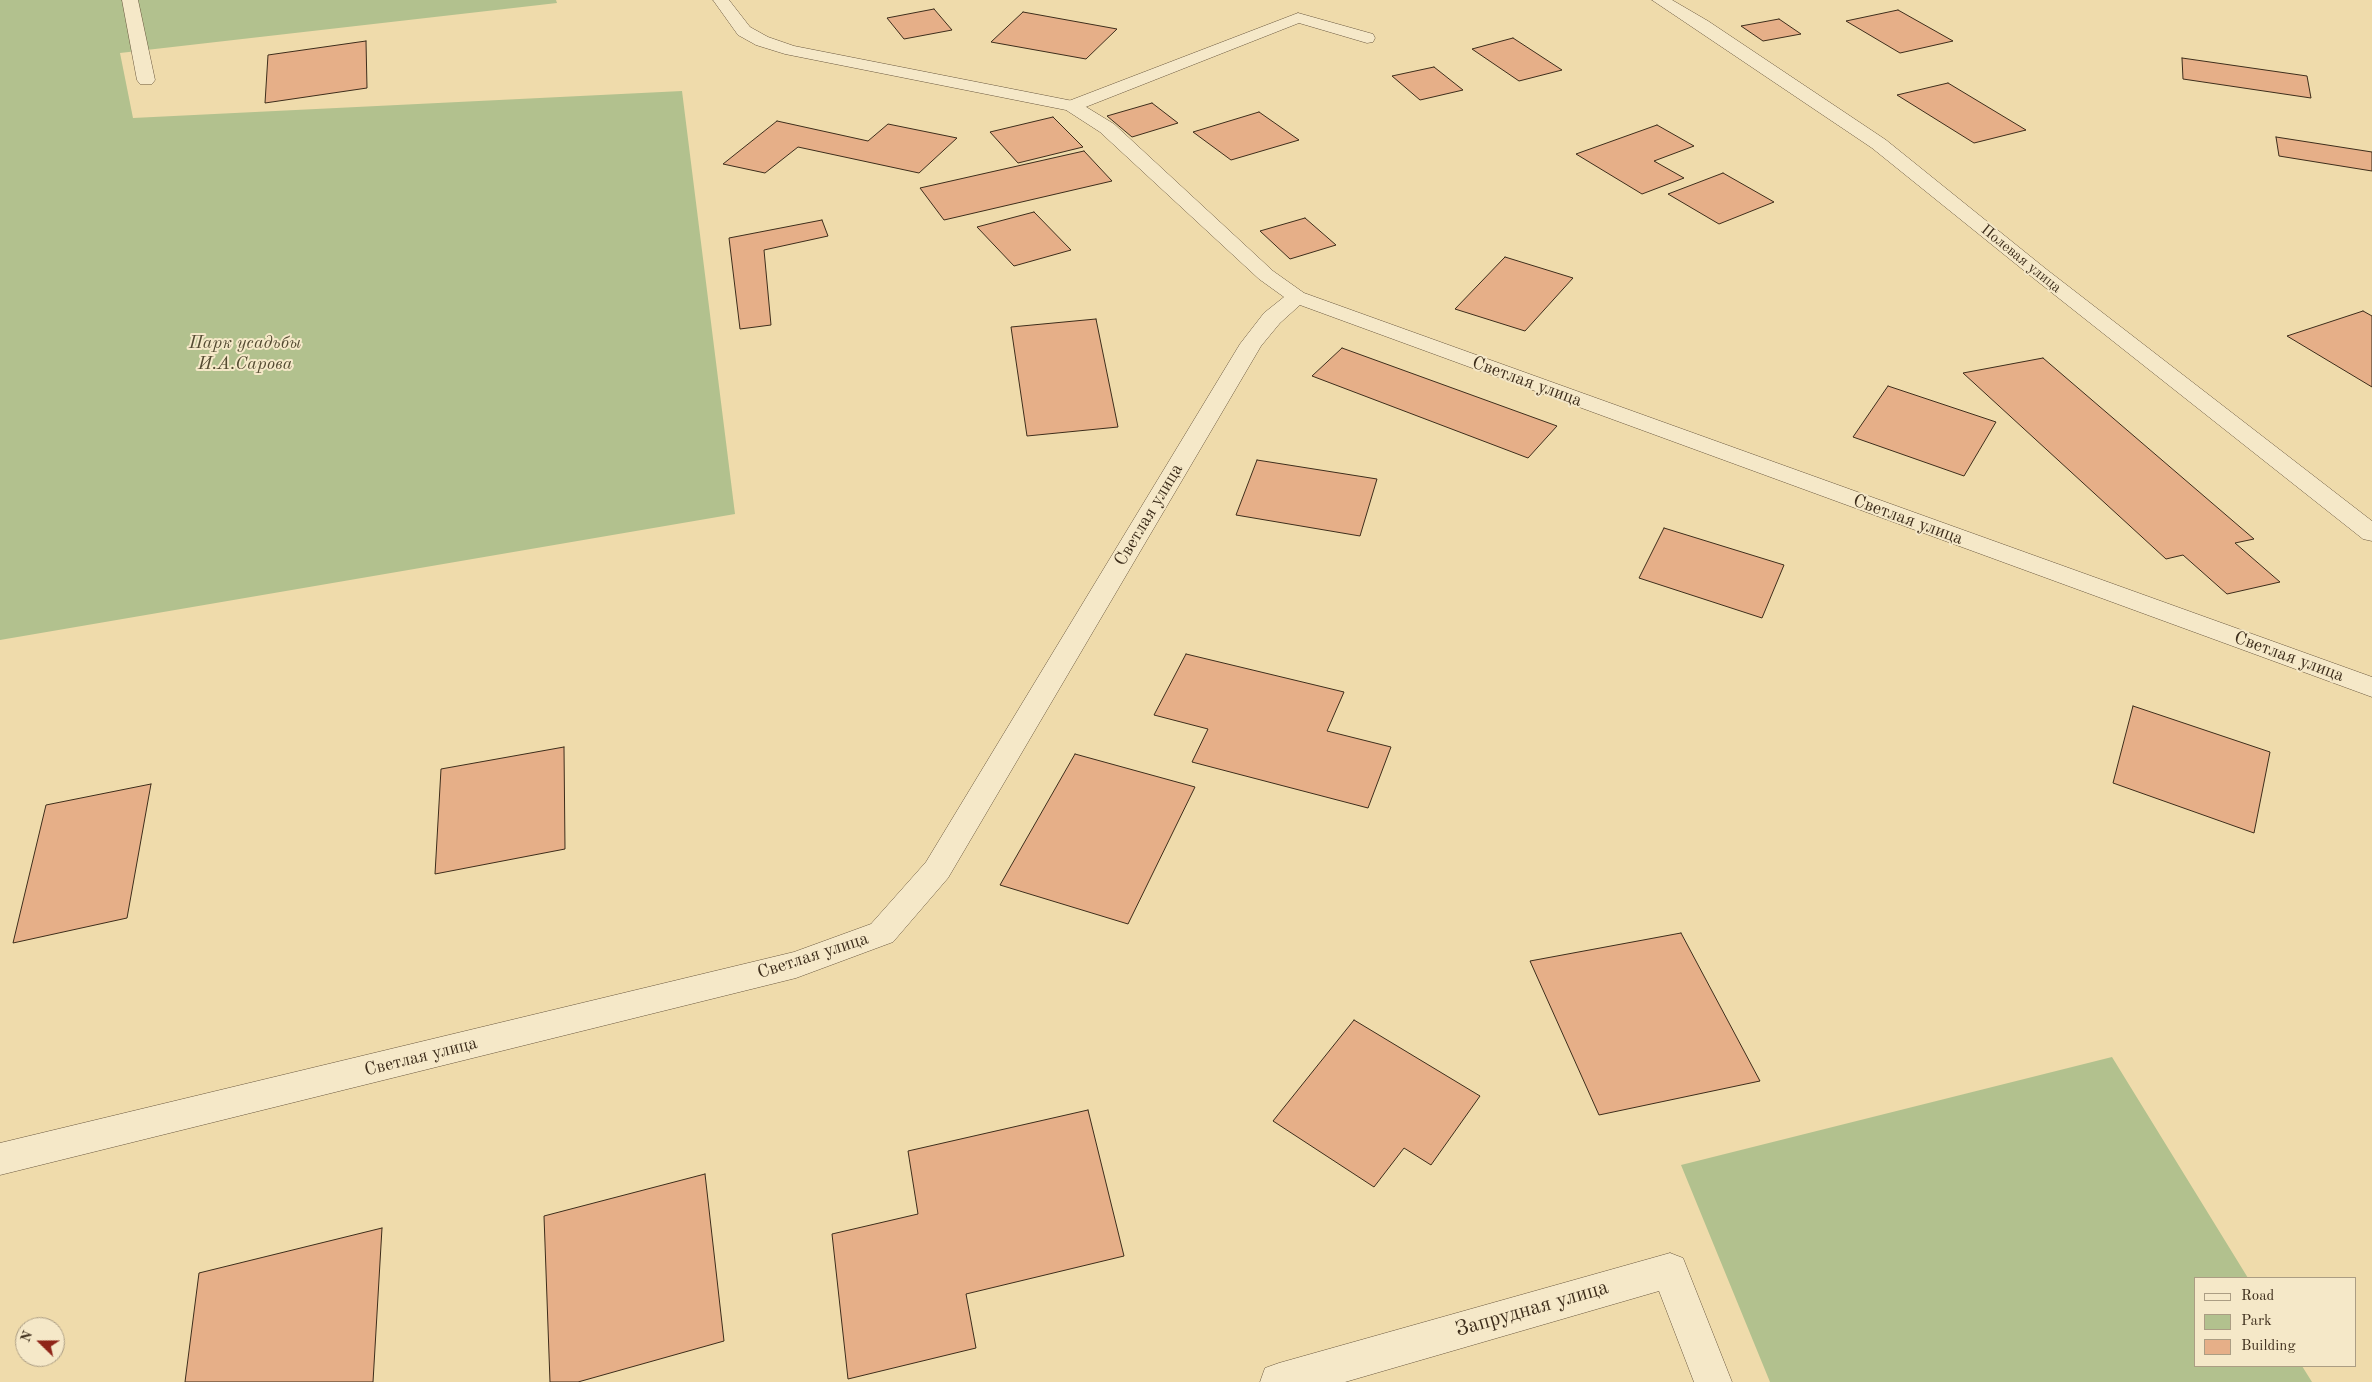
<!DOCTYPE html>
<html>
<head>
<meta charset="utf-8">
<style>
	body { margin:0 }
	#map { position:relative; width:2372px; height:1382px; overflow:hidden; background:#efdbab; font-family:"Old Standard TT",serif }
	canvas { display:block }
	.legend { position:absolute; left:2194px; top:1277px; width:162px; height:90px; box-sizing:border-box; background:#f5e8c8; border:1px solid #ab9d83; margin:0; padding:6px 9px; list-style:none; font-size:15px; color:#3d2d1b }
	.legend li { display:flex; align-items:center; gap:10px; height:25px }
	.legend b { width:25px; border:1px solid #ab9d83 }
	.north { position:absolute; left:15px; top:1317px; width:50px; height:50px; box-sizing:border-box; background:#f5e8c8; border:1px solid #ab9d83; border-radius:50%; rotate:292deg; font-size:14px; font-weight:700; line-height:20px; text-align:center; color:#3d2d1b }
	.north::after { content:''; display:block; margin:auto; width:18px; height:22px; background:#8f2418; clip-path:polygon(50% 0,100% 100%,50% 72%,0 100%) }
</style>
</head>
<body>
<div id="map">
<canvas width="2372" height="1382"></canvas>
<ul class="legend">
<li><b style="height:6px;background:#f5e8c8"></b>Road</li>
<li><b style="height:14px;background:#b2c18e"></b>Park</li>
<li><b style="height:14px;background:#e6af88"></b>Building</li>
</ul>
<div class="north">N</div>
</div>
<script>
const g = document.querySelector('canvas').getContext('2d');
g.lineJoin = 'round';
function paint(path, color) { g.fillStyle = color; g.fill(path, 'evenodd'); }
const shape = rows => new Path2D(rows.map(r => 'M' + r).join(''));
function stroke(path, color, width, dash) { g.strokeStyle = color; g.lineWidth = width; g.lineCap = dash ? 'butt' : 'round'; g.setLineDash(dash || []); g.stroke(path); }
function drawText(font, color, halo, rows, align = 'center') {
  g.font = font + ' "Old Standard TT",serif'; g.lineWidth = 4; g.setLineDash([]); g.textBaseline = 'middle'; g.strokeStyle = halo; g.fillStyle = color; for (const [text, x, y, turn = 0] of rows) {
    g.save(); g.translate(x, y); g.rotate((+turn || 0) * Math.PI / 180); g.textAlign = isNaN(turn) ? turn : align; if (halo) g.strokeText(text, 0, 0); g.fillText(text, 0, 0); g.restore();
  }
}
paint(shape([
	[0,0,556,0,557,3,120,53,133,118,682,91,735,514,0,640],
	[2112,1057,2248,1278,2196,1278,2196,1366,2302,1366,2312,1382,1770,1382,1681,1165]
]), '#b2c18e');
const building = shape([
	[934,9,952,30,904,39,887,18,934,9],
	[1898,10,1953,41,1900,53,1846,21,1898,10],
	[1023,12,1117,29,1086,59,991,42,1023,12],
	[1779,19,1801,34,1763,41,1741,26,1779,19],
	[1513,38,1562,70,1519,81,1472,49,1513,38],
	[366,41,367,88,265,103,268,55,366,41],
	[2182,58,2307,76,2311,98,2183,79,2182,58],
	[1434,67,1463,90,1420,100,1392,76,1434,67],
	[1948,83,2026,130,1974,143,1897,95,1948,83],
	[1152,103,1178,123,1132,137,1107,116,1152,103],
	[1259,112,1299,140,1231,160,1193,132,1259,112],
	[1053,117,1083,147,1018,163,990,132,1053,117],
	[777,121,868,141,888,124,957,138,919,173,798,147,765,173,723,164,777,121],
	[1657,125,1694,146,1654,161,1684,178,1642,194,1576,154,1657,125],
	[2276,137,2372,152,2372,171,2279,156,2276,137],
	[1084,151,1112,181,944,220,920,188,1084,151],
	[1723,173,1774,202,1719,224,1668,194,1723,173],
	[1034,212,1071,250,1014,266,977,227,1034,212],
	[1305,218,1336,245,1290,259,1260,231,1305,218],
	[822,220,828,236,764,250,771,325,740,329,729,238,822,220],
	[1505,257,1573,278,1525,331,1455,309,1505,257],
	[2363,311,2372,316,2372,387,2287,336,2363,311],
	[1096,319,1118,427,1027,436,1011,327,1096,319],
	[1342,348,1557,426,1528,458,1312,376,1342,348],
	[2043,358,2254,539,2235,543,2280,582,2227,594,2183,555,2166,559,1963,373,2043,358],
	[1888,386,1996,422,1964,476,1853,437,1888,386],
	[1257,460,1377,479,1360,536,1236,515,1257,460],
	[1664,528,1784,565,1762,618,1639,578,1664,528],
	[1186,654,1344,692,1327,731,1391,747,1368,808,1192,762,1208,729,1154,715,1186,654],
	[2133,706,2270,752,2254,833,2113,783,2133,706],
	[564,747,565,849,435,874,441,769,564,747],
	[1075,754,1195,787,1128,924,1000,885,1075,754],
	[151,784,127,918,13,943,46,805,151,784],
	[1681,933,1760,1081,1599,1115,1530,961,1681,933],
	[1354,1020,1480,1096,1431,1165,1404,1148,1374,1187,1273,1121,1354,1020],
	[1088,1110,1124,1256,966,1294,976,1348,848,1379,832,1234,918,1214,908,1151,1088,1110],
	[705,1174,724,1341,578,1382,550,1382,544,1216,705,1174],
	[382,1228,373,1382,185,1382,199,1273,382,1228]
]);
paint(building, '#e6af88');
stroke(building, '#3d2d1b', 1);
const service = shape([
	[122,0,138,0,155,80,152,84,140,84,137,80,122,0],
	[1298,13,1373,34,1375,38,1373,42,1367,43,1299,23,1078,110,1066,110,1063,106,1066,102,1298,13]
]);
const minor = shape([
	[713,0,729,0,750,27,768,37,794,46,1078,102,1114,124,1273,271,1304,293,2372,677,2372,697,1300,305,1280,323,1261,346,948,878,893,942,796,978,0,1175,0,1143,794,952,871,924,926,862,1240,344,1264,313,1284,297,1259,279,1100,132,1066,110,785,54,756,45,738,35,713,0],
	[1652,0,1672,0,1708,21,1886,140,2046,269,2372,521,2372,541,2363,539,2032,277,1872,148,1652,0],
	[1670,1253,1683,1258,1732,1382,1694,1382,1659,1291,1345,1382,1260,1382,1265,1368,1279,1363,1670,1253]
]);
stroke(service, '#6a583f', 1);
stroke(minor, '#6a583f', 1);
paint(service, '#f5e8c8');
paint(minor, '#f5e8c8');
drawText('15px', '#3d2d1b', '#f5e8c8', [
	["Полевая улица",2021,259,39]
]);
drawText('italic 18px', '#544b32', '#f5e8c8', [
	["Парк усадьбы",245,343],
	["И.А.Сарова",245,364]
]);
drawText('18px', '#3d2d1b', '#f5e8c8', [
	["Светлая улица",1527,382,20],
	["Светлая улица",1149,515,-59],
	["Светлая улица",1908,520,20],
	["Светлая улица",2289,657,20],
	["Светлая улица",813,956,-18],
	["Светлая улица",421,1057,-14]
]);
drawText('21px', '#3d2d1b', '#f5e8c8', [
	["Запрудная улица",1532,1309,-16]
]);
</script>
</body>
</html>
